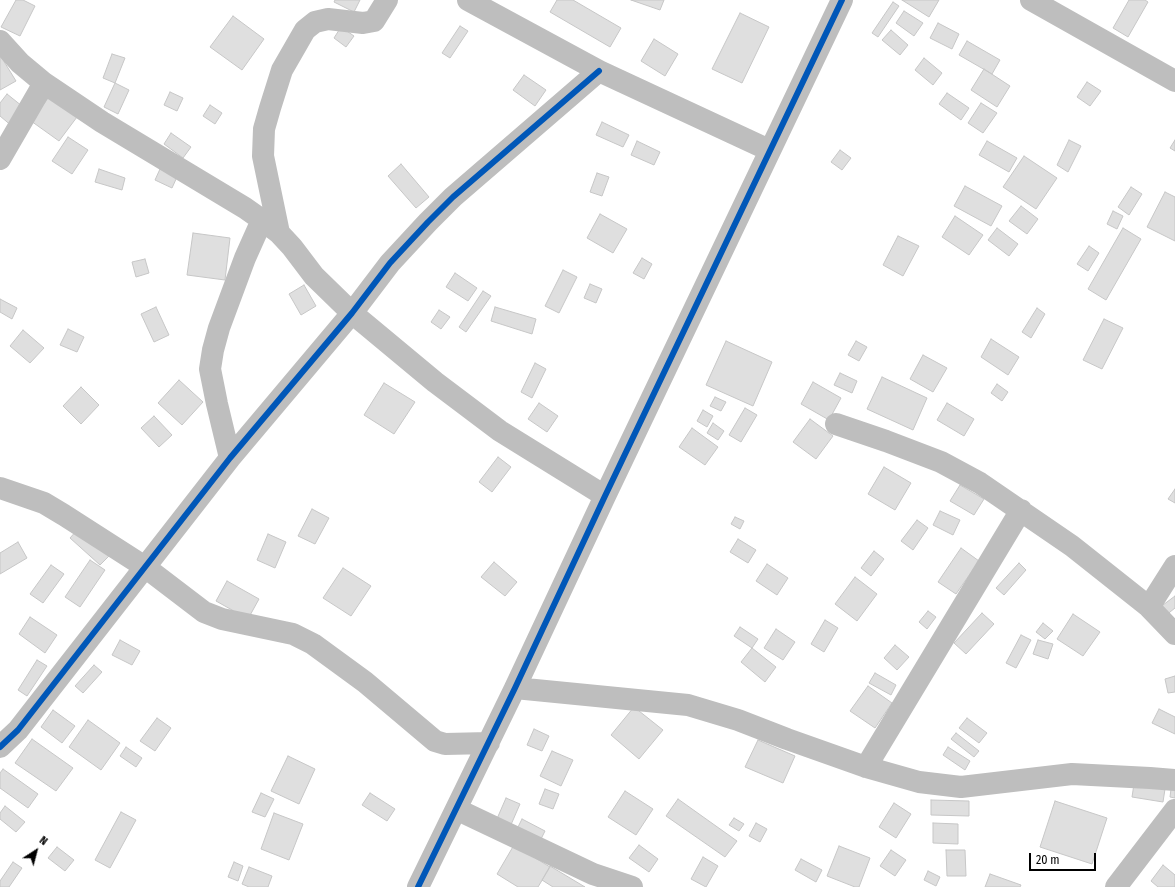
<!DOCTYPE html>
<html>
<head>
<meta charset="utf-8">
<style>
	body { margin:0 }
	#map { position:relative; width:1175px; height:887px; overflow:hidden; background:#fff; font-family:"Fira Sans Condensed",sans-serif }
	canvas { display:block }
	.north { position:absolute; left:16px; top:831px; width:40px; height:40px; -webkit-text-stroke:3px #fff; paint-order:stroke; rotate:36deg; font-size:11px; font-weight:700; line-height:16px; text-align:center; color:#000 }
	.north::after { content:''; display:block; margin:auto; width:14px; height:18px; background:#000; clip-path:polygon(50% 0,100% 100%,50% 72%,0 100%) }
	.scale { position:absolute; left:1029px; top:853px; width:67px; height:18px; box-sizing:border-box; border:2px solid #000; border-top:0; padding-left:5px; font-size:12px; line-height:14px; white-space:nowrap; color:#000; -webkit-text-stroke:3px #fff; paint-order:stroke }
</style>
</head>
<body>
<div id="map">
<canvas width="1175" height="887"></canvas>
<div class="north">N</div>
<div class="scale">20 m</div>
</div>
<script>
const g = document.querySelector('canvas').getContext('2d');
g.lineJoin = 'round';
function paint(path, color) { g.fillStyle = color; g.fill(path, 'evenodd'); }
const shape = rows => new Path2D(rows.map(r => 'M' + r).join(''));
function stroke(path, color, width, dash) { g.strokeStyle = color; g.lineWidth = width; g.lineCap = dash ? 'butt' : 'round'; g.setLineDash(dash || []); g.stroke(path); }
const building = shape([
	[16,0,23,0,35,6,20,36,1,27,16,0],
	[335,0,360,0,354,12,334,2,335,0],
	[557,0,573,0,621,28,610,47,550,12,557,0],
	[631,0,664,0,660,10,631,0],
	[902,0,939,0,929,17,902,0],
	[1129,0,1145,0,1148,2,1128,37,1113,28,1129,0],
	[893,2,899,6,878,37,872,33,893,2],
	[904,11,923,23,914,36,896,23,904,11],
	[740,13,769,27,742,83,712,69,740,13],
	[233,16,264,39,242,70,210,47,233,16],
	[938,23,959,34,952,49,930,38,938,23],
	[460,26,468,31,450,58,442,53,460,26],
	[341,27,354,36,346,47,334,38,341,27],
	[891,30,908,45,900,55,882,40,891,30],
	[654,39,678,54,665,76,641,61,654,39],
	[967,41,1000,60,992,74,959,55,967,41],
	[112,54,125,58,115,83,103,78,112,54],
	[0,55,16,81,0,90,0,55],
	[924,58,942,73,933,85,915,70,924,58],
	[984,69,1010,86,997,107,971,90,984,69],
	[524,75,546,90,535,106,513,90,524,75],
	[1087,82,1101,91,1090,106,1077,97,1087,82],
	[115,83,129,90,118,114,104,107,115,83],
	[170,92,183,98,177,111,164,105,170,92],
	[947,93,969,108,961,120,939,104,947,93],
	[7,94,27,110,13,127,0,116,0,103,7,94],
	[49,97,77,117,59,141,31,121,49,97],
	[981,103,997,113,983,133,968,123,981,103],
	[210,105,222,113,215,124,203,116,210,105],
	[602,122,629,135,623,147,596,135,602,122],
	[171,133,191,147,183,158,164,144,171,133],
	[68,137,88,150,72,174,52,161,68,137],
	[1069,140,1081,146,1068,172,1057,165,1069,140],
	[1175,140,1175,151,1170,148,1175,140],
	[637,141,660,152,654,165,631,155,637,141],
	[987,141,1017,158,1009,172,979,155,987,141],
	[840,150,851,158,842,170,831,162,840,150],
	[1024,156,1057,178,1036,209,1003,187,1024,156],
	[401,164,429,197,416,208,388,176,401,164],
	[99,169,125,178,122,190,95,182,99,169],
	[160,169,177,177,172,188,155,180,160,169],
	[597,173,609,177,602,196,590,192,597,173],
	[965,186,1002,206,991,226,954,206,965,186],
	[1131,187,1142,194,1129,215,1118,207,1131,187],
	[1165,192,1175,197,1175,241,1147,227,1165,192],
	[1021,206,1038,219,1027,234,1009,221,1021,206],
	[1113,211,1123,216,1117,229,1107,224,1113,211],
	[600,214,627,229,613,253,587,238,600,214],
	[955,216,983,235,969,255,942,237,955,216],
	[997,228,1018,244,1009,256,988,240,997,228],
	[1123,228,1141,239,1106,300,1088,289,1123,228],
	[193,233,230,238,225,280,187,275,193,233],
	[898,236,919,246,903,276,883,265,898,236],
	[1089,246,1099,253,1088,271,1077,264,1089,246],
	[642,258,652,264,644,279,633,273,642,258],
	[145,259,149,273,136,277,132,262,145,259],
	[563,270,577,277,559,313,545,306,563,270],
	[455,273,477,288,468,301,446,287,455,273],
	[590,284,602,289,596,303,584,298,590,284],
	[304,285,316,306,301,315,289,294,304,285],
	[483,291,491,296,466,332,459,327,483,291],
	[0,299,17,308,12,319,0,312,0,299],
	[156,307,169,335,154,342,141,314,156,307],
	[495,307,536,319,532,334,491,321,495,307],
	[1037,308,1045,314,1031,338,1022,332,1037,308],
	[439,310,450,317,441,329,431,322,439,310],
	[1104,319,1123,328,1102,369,1083,360,1104,319],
	[68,329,84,337,77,352,60,345,68,329],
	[23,330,44,348,30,363,10,346,23,330],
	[991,339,1019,357,1008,375,981,357,991,339],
	[726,341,772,362,753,406,706,385,726,341],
	[856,341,867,347,859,361,848,355,856,341],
	[923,355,947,368,933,392,910,379,923,355],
	[535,363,546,369,532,398,521,392,535,363],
	[840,373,857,381,852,393,834,385,840,373],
	[882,377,927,398,913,430,867,409,882,377],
	[179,380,203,402,182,425,158,403,179,380],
	[813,382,841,398,829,420,801,404,813,382],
	[384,383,415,402,394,434,364,415,384,383],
	[997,384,1008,392,1002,401,991,393,997,384],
	[81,387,99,405,81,424,63,406,81,387],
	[715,397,726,402,721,411,710,406,715,397],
	[539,403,558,416,547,432,528,419,539,403],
	[947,403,974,419,964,436,937,420,947,403],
	[745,408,757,415,741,442,729,435,745,408],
	[703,410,713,416,707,427,697,421,703,410],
	[154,416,172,435,159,447,141,428,154,416],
	[810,419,833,436,816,459,793,442,810,419],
	[713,423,724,431,718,440,707,433,713,423],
	[692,428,718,447,705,465,679,447,692,428],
	[498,457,511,467,492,492,479,482,498,457],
	[884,467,911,483,895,510,868,494,884,467],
	[960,485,984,499,974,515,950,501,960,485],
	[1175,489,1175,503,1168,499,1175,489],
	[312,509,329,518,315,544,298,536,312,509],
	[940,511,960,520,953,535,933,525,940,511],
	[735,517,744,521,740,529,731,524,735,517],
	[917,520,928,528,913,550,901,541,917,520],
	[78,529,109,556,100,565,70,538,78,529],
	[268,534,286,542,275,568,257,560,268,534],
	[738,539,756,550,748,563,730,552,738,539],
	[18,542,27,558,0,574,0,553,18,542],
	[961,548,979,561,956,594,938,582,961,548],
	[874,551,884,559,871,576,861,568,874,551],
	[90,560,105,570,80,607,65,597,90,560],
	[494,562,517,582,505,596,481,577,494,562],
	[1019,563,1026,570,1004,595,996,588,1019,563],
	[767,564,788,578,777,595,756,581,767,564],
	[51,565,64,574,43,603,30,594,51,565],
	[343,568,371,586,351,616,323,598,343,568],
	[855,577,877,594,857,621,835,604,855,577],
	[227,581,259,599,248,619,216,601,227,581],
	[1175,596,1175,608,1165,616,1159,608,1175,596],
	[928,611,936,617,927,629,919,622,928,611],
	[982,613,994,624,966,654,954,643,982,613],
	[1073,614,1100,632,1083,656,1057,639,1073,614],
	[30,617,57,635,45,653,19,634,30,617],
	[825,620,838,628,824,652,811,644,825,620],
	[1043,623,1053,631,1045,639,1036,632,1043,623],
	[740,627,758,639,752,648,734,636,740,627],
	[776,629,795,642,783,660,764,648,776,629],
	[1021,635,1031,640,1016,668,1006,663,1021,635],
	[120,640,140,651,132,665,112,655,120,640],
	[1038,640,1053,644,1048,659,1033,654,1038,640],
	[895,645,909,657,897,670,884,658,895,645],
	[752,648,776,667,765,682,741,662,752,648],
	[37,660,47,666,27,696,18,690,37,660],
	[94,665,102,672,83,693,75,686,94,665],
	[875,673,896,685,891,695,869,683,875,673],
	[1175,676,1175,692,1168,693,1165,679,1175,676],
	[868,686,892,703,875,728,850,711,868,686],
	[634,707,663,730,639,759,611,735,634,707],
	[1159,709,1175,717,1175,734,1152,723,1159,709],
	[53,710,75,726,62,743,41,727,53,710],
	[157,718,171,728,155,751,140,741,157,718],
	[967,718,987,733,979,743,959,728,967,718],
	[88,720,120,743,101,770,69,747,88,720],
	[534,729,549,736,542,751,527,745,534,729],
	[956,733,979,751,974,757,951,739,956,733],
	[32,739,73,768,56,791,15,763,32,739],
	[758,740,795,756,783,783,745,767,758,740],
	[126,747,142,758,136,767,120,756,126,747],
	[948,747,970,761,965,770,943,755,948,747],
	[552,751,573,760,561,786,540,776,552,751],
	[288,756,315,769,299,804,271,791,288,756],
	[3,769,38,794,28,808,0,788,0,773,3,769],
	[1134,784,1165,789,1163,802,1132,797,1134,784],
	[545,789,559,794,553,809,539,804,545,789],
	[1171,789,1175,789,1175,798,1170,797,1171,789],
	[625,791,653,809,636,835,608,817,625,791],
	[261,793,274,799,265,817,252,812,261,793],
	[370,793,395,809,387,821,362,805,370,793],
	[506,798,520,804,510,827,496,821,506,798],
	[678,799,737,841,725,857,666,816,678,799],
	[931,800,969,801,969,816,931,815,931,800],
	[1055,801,1107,818,1092,864,1040,847,1055,801],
	[894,803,911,814,896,838,879,827,894,803],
	[5,806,25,822,16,832,0,819,0,813,5,806],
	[121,812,136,820,110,868,95,860,121,812],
	[274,813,303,824,289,860,261,849,274,813],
	[734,818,744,824,739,831,729,825,734,818],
	[522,819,545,831,538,845,515,833,522,819],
	[756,823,767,829,760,842,749,836,756,823],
	[933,823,958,824,958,844,933,843,933,823],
	[514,845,550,867,538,887,518,887,497,874,514,845],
	[639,845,658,859,649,872,629,858,639,845],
	[839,846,870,858,859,887,855,887,827,876,839,846],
	[57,847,74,860,65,871,48,858,57,847],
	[891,850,906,860,895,876,880,866,891,850],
	[946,850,965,850,966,876,947,876,946,850],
	[703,857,718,866,706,887,691,879,703,857],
	[801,859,822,870,816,882,795,870,801,859],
	[13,862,22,868,9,887,0,887,0,881,13,862],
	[234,862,243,866,238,881,228,877,234,862],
	[1163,865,1175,875,1175,887,1158,887,1151,881,1163,865],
	[550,866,585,887,553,887,542,880,550,866],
	[249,867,272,876,268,887,249,887,242,884,249,867],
	[928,871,940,877,936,886,924,880,928,871],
	[990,874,1021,885,1020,887,985,887,990,874]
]);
paint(building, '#dfdfdf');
stroke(building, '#c7c7c7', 1);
stroke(shape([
	[468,0,599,71,769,150],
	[1031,0,1175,81],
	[0,41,20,63,44,83,102,122,245,208,262,220,279,233,292,247,314,276,352,313,435,382,500,431,605,496],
	[0,159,44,83],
	[279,233,263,156,264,129,270,108,282,70,305,30,315,22,328,19,363,23,374,21,387,0],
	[836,424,886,441,941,462,980,483,1072,546,1149,607,1175,634],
	[230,458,217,404,210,369,213,350,219,328,245,258,262,220],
	[0,488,44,503,64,515,145,567,204,612,222,619,293,634,313,644,365,682,435,741,445,744,489,743],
	[1149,607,1175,566],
	[515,688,688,705,738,720,787,739,866,767,919,782,961,787,1072,774,1150,778,1175,780],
	[0,747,18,730,230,458,352,313,390,263,428,222,453,197,599,71],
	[866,767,1021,510],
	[456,809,593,874,632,887],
	[418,887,515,688,605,496,842,0],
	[1116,887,1175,810]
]), '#bebebe', 22);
stroke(shape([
	[0,747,18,730,230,458,352,313,390,263,428,222,453,197,599,71],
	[418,887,515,688,605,496,842,0]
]), '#0057b8', 6);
</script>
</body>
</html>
